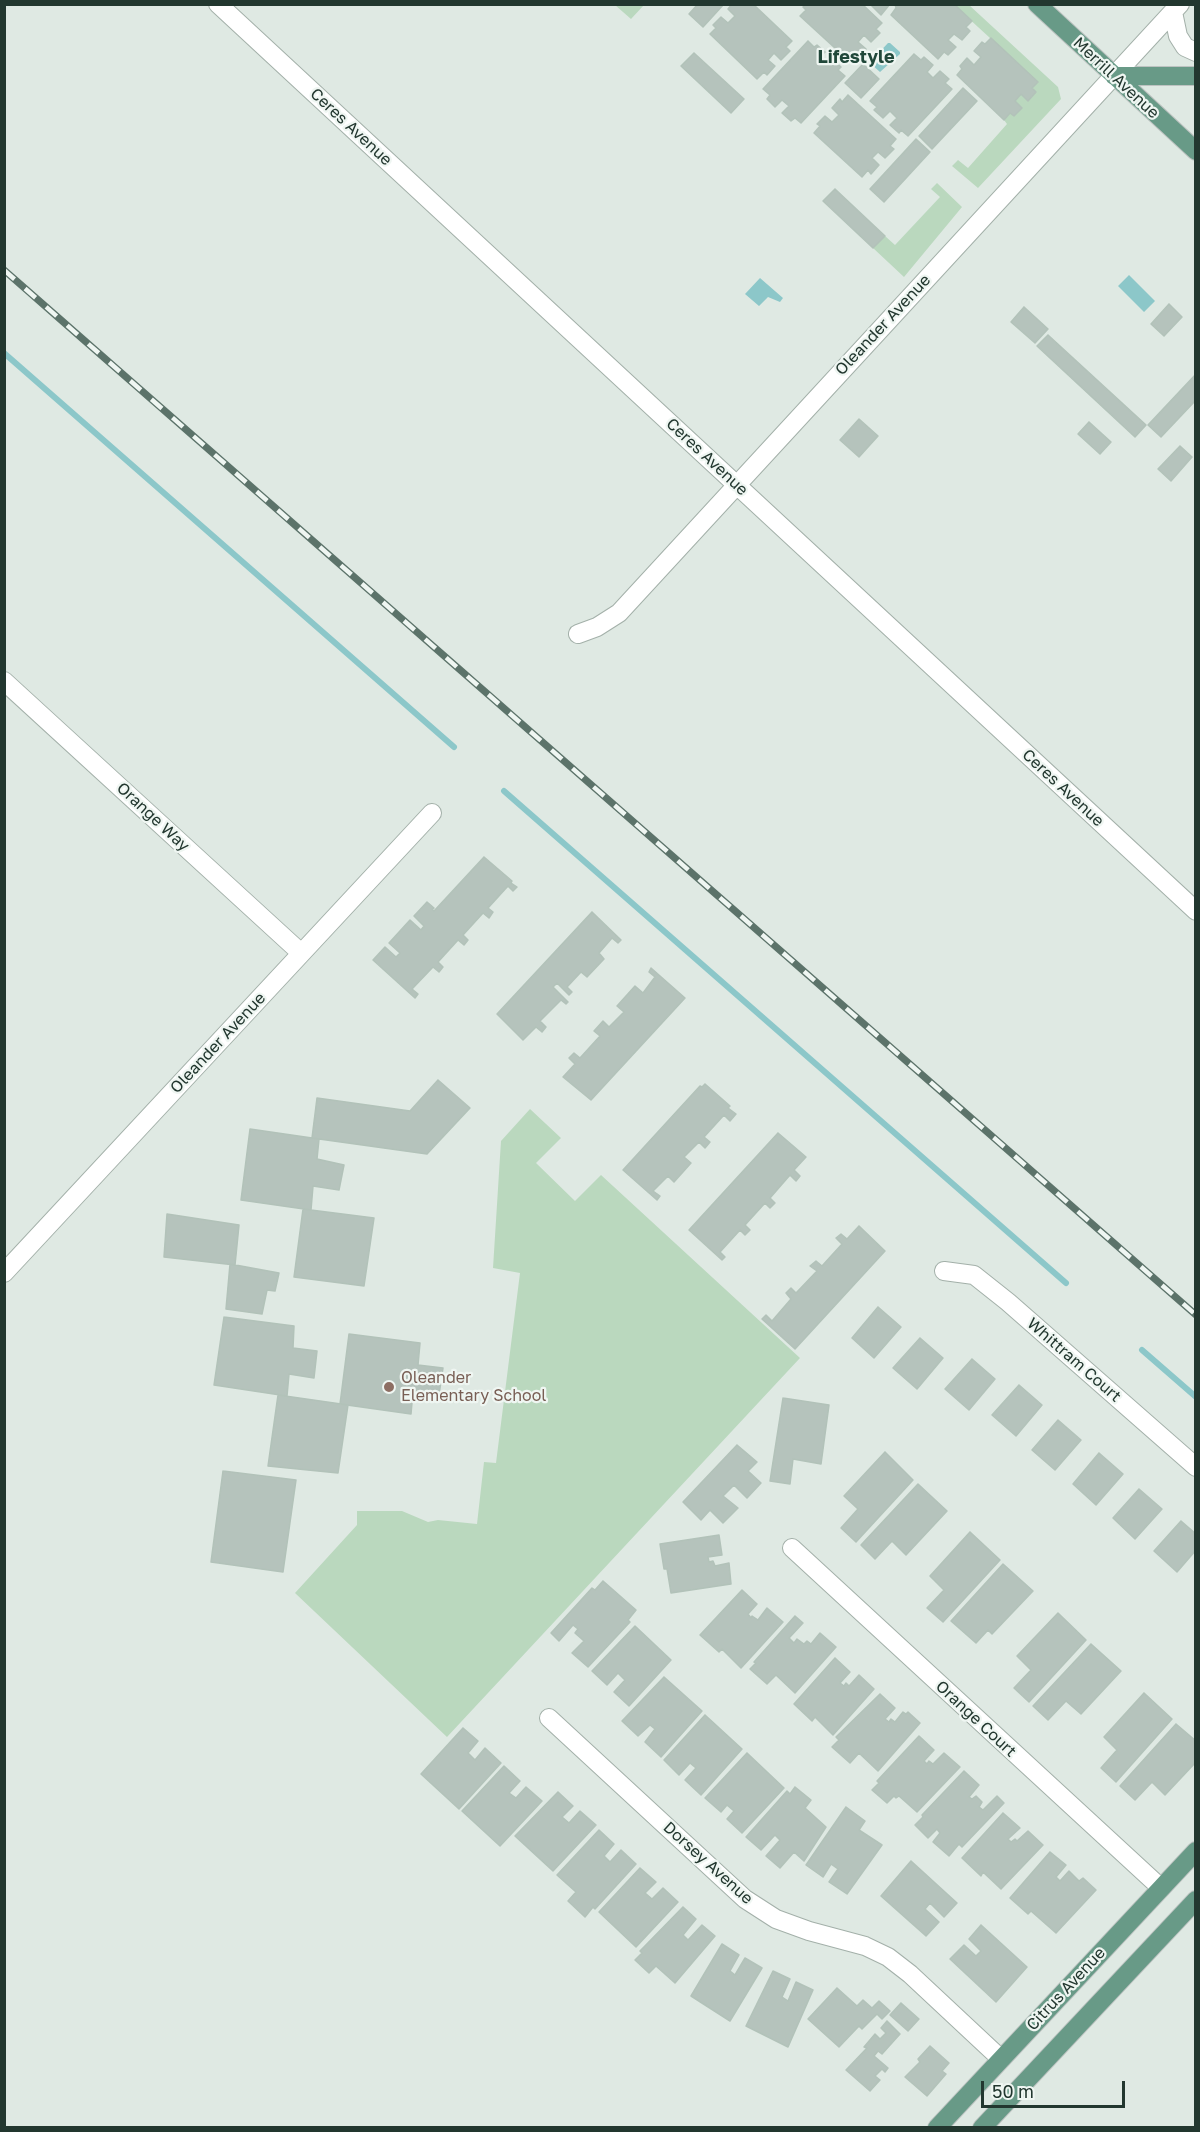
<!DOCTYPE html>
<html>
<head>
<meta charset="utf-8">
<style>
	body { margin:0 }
	#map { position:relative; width:1200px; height:2132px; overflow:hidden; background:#dfe9e3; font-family:"Golos Text",sans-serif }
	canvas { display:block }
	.frame { position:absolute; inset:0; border:6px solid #22372f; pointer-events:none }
	.scale { position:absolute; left:981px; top:2081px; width:144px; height:27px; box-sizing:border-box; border:3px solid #22372f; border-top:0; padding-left:8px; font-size:18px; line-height:21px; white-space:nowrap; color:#22372f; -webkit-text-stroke:4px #eff6f2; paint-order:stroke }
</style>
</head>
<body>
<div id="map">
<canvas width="1200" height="2132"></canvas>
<div class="frame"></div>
<div class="scale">50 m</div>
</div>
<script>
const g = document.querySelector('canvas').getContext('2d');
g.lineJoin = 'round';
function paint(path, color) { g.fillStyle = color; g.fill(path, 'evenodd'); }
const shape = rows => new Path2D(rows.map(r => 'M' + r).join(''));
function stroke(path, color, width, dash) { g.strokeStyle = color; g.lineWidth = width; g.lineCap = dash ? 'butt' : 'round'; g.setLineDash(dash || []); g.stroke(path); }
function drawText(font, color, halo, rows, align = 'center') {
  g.font = font + ' "Golos Text",sans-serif'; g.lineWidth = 4.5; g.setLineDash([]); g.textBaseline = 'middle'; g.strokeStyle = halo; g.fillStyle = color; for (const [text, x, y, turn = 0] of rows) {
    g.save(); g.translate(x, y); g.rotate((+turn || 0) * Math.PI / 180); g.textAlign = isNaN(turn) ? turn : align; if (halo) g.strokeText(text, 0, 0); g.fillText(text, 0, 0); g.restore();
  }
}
paint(shape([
	[615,5,644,5,631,19],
	[954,5,969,5,1058,87,1061,99,978,188,952,166,958,160,968,168,1007,124,1004,120,1010,113,1014,116,1021,108,1015,101,1021,94,1028,101,1036,92,1032,88,1038,82],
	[937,183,962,207,904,277,873,248,885,236,895,245,940,197,931,189],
	[530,1109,561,1138,536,1163,575,1201,601,1175,800,1358,447,1737,295,1593,357,1525,357,1511,402,1511,428,1522,438,1520,477,1524,484,1462,496,1463,520,1273,493,1268,501,1141]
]), '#bad8be');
paint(shape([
	[888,43,890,43,900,52,900,54,880,72,871,64,871,61],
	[1129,275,1155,301,1144,312,1118,286],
	[760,278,783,298,780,302,768,297,759,306,745,294]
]), '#8cc7c9');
stroke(shape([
	[4,353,454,747],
	[504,791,1066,1283],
	[1142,1350,1196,1397]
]), '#8cc7c9', 6);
const building = shape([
	[698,4,724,4,703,27,689,14,698,4],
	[732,4,753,4,792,41,786,47,790,51,781,60,774,53,768,60,775,66,767,75,764,72,757,79,710,34,716,28,713,25,721,17,728,23,735,16,728,9,732,4],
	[806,4,862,4,882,23,876,29,880,33,871,42,864,35,858,42,866,49,858,57,854,54,848,60,800,16,806,10,803,7,806,4],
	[870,4,890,4,881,15,870,4],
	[895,4,954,4,972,21,966,27,970,31,962,40,954,34,948,40,956,47,948,55,944,52,938,59,891,15,896,8,895,4],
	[991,38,1038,82,1032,88,1036,92,1028,101,1021,94,1015,101,1022,108,1014,116,1010,113,1004,120,957,75,962,69,960,66,967,58,974,65,981,57,974,51,982,42,985,44,991,38],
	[808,41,814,47,817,45,825,52,818,59,826,66,832,59,841,67,838,70,845,76,801,123,795,118,791,121,782,113,789,106,782,100,775,107,767,99,770,95,763,89,808,41],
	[694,53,744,99,731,113,681,66,694,53],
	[914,54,921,60,924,57,933,65,927,72,933,78,940,71,949,79,945,83,952,89,908,136,901,130,899,133,890,125,897,118,890,111,883,118,874,110,877,107,870,101,914,54],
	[863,64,879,79,861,98,845,83,863,64],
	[963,88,977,101,932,149,919,136,963,88],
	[848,95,896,139,890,146,894,149,885,158,878,152,872,158,879,165,871,174,868,170,862,177,814,133,820,126,817,124,825,116,832,122,839,115,832,108,840,99,842,102,848,95],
	[916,139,930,152,884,202,870,189,916,139],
	[835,189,885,236,873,248,823,201,835,189],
	[1169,304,1182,317,1164,336,1151,324,1169,304],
	[1024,307,1048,329,1035,343,1011,322,1024,307],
	[1048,335,1146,425,1135,437,1037,346,1048,335],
	[1196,374,1196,400,1161,437,1148,425,1196,374],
	[859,419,878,436,859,457,840,440,859,419],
	[1089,422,1111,442,1100,454,1078,434,1089,422],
	[1180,446,1192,457,1171,481,1158,469,1180,446],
	[484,857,512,881,511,883,517,887,513,891,508,886,488,908,493,912,489,918,483,913,463,935,468,940,464,945,458,940,438,962,443,967,439,972,433,967,412,989,418,994,415,998,373,960,385,947,396,957,400,953,389,943,410,920,421,930,424,926,414,916,427,902,434,908,432,909,434,911,484,857],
	[592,912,621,940,618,943,612,938,599,953,604,959,587,977,581,972,567,987,572,992,569,995,557,983,553,987,568,1002,566,1004,561,1000,540,1021,546,1027,542,1032,536,1027,523,1040,497,1014,592,912],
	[651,968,685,998,591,1100,563,1077,575,1064,569,1058,574,1053,580,1058,600,1036,594,1031,603,1021,609,1027,624,1012,617,1006,635,986,643,993,655,977,649,972,651,968],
	[438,1080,470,1108,427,1154,312,1138,317,1098,410,1111,438,1080],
	[705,1084,730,1106,728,1108,736,1114,730,1121,724,1115,704,1137,710,1142,705,1148,699,1142,684,1157,691,1163,674,1182,668,1176,653,1191,660,1196,657,1200,623,1170,700,1086,702,1087,705,1084],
	[250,1129,319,1139,317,1159,344,1165,339,1190,313,1186,311,1210,241,1200,250,1129],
	[778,1133,806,1157,794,1170,800,1176,796,1181,790,1175,770,1198,775,1203,770,1208,765,1203,745,1225,750,1230,745,1235,740,1230,720,1252,725,1257,722,1260,689,1230,778,1133],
	[303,1209,374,1218,364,1286,294,1277,303,1209],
	[167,1214,239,1225,235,1265,164,1257,167,1214],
	[859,1226,885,1251,795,1349,762,1319,766,1315,772,1321,791,1299,786,1293,791,1288,796,1293,817,1271,810,1266,816,1261,822,1266,842,1244,836,1238,841,1234,847,1239,859,1226],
	[230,1264,279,1273,275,1291,267,1290,262,1314,226,1309,230,1264],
	[878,1307,901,1327,874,1358,852,1338,878,1307],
	[224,1317,294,1326,293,1348,317,1351,314,1378,289,1374,287,1396,214,1385,224,1317],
	[349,1334,420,1343,418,1365,443,1368,439,1395,413,1391,411,1414,340,1404,349,1334],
	[920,1338,943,1358,917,1389,893,1368,920,1338],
	[972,1359,995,1379,969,1410,945,1389,972,1359],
	[1019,1385,1042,1405,1016,1436,992,1415,1019,1385],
	[278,1395,348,1405,338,1473,268,1466,278,1395],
	[783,1398,829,1405,821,1464,793,1459,790,1484,770,1481,783,1398],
	[1058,1420,1081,1440,1055,1470,1032,1450,1058,1420],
	[737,1445,757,1462,748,1471,761,1483,747,1498,734,1485,723,1496,738,1508,723,1523,710,1510,701,1520,683,1502,737,1445],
	[885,1452,913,1480,856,1542,841,1528,858,1509,844,1496,885,1452],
	[1099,1453,1123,1474,1096,1505,1073,1484,1099,1453],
	[223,1471,296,1480,283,1572,211,1562,223,1471],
	[918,1484,947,1511,906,1555,892,1541,875,1559,861,1545,918,1484],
	[1139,1489,1162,1509,1135,1539,1113,1518,1139,1489],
	[1181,1521,1196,1534,1196,1550,1177,1572,1154,1551,1181,1521],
	[970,1532,1000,1560,943,1622,927,1608,944,1590,930,1576,970,1532],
	[719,1535,722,1555,708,1557,709,1562,713,1561,715,1566,729,1563,731,1584,671,1593,667,1569,664,1569,660,1544,719,1535],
	[1003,1564,1033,1591,992,1634,988,1630,976,1643,951,1621,1003,1564],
	[603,1581,636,1610,628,1620,630,1622,588,1667,572,1653,584,1641,575,1633,578,1629,573,1625,559,1641,551,1633,592,1588,595,1590,603,1581],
	[742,1590,757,1604,748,1614,751,1618,752,1616,758,1620,767,1608,783,1622,741,1668,722,1649,719,1652,700,1635,742,1590],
	[1058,1613,1086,1640,1029,1702,1014,1688,1031,1670,1017,1656,1058,1613],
	[795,1616,803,1623,789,1638,794,1643,797,1639,804,1644,807,1641,811,1644,820,1633,836,1647,795,1693,776,1675,767,1684,750,1669,756,1663,754,1662,795,1616],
	[635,1626,671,1660,629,1706,614,1692,625,1680,618,1673,607,1685,592,1671,635,1626],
	[1091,1644,1121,1671,1081,1714,1066,1701,1048,1720,1033,1706,1091,1644],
	[835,1658,850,1672,840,1683,844,1686,846,1683,849,1686,859,1675,874,1689,833,1735,815,1717,812,1721,794,1704,835,1658],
	[664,1677,702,1711,661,1757,645,1742,655,1729,650,1725,638,1736,622,1721,664,1677],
	[1144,1693,1172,1719,1116,1782,1101,1768,1117,1750,1104,1737,1144,1693],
	[880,1694,895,1708,885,1719,889,1722,891,1719,895,1722,903,1712,906,1714,908,1712,920,1723,878,1771,859,1753,850,1763,832,1747,839,1740,836,1737,880,1694],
	[705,1715,742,1749,701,1795,685,1780,696,1768,690,1763,679,1775,664,1760,705,1715],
	[1176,1724,1196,1741,1196,1762,1165,1795,1152,1782,1135,1800,1120,1786,1176,1724],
	[463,1728,478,1741,468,1753,475,1760,485,1748,501,1763,459,1809,421,1774,463,1728],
	[919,1736,934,1750,924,1761,927,1764,929,1761,933,1764,944,1753,960,1767,917,1812,899,1796,896,1798,894,1796,887,1803,872,1790,879,1783,877,1781,919,1736],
	[747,1753,784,1788,742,1833,727,1819,734,1811,727,1805,721,1812,705,1798,747,1753],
	[504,1766,520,1781,509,1793,516,1798,526,1787,542,1801,500,1846,462,1811,504,1766],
	[964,1771,979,1785,969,1797,972,1799,976,1796,982,1802,979,1807,983,1810,997,1796,1004,1803,962,1847,959,1844,949,1856,933,1842,940,1833,937,1829,928,1838,915,1825,923,1817,922,1815,964,1771],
	[795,1787,811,1800,805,1808,826,1827,804,1861,794,1852,780,1868,766,1856,780,1840,775,1835,761,1850,746,1837,787,1791,790,1794,795,1787],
	[558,1792,573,1806,562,1817,569,1823,580,1811,596,1825,553,1871,515,1836,558,1792],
	[846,1807,865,1821,859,1830,882,1845,847,1894,829,1882,838,1869,831,1864,823,1877,806,1865,846,1807],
	[1003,1813,1020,1828,1008,1839,1011,1842,1015,1839,1017,1841,1028,1831,1043,1845,1001,1889,983,1872,981,1876,962,1858,1003,1813],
	[599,1830,614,1844,604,1856,610,1862,621,1850,636,1864,595,1909,593,1907,585,1917,568,1901,576,1892,557,1875,599,1830],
	[1050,1852,1066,1865,1056,1877,1060,1881,1069,1871,1079,1881,1083,1878,1096,1890,1056,1933,1031,1911,1028,1914,1010,1898,1050,1852],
	[911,1861,957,1903,944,1917,930,1903,925,1909,939,1922,926,1936,881,1896,911,1861],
	[640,1868,656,1882,645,1893,652,1899,663,1888,678,1902,636,1947,599,1912,640,1868],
	[683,1907,696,1919,683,1935,688,1940,702,1925,715,1936,675,1983,656,1966,649,1973,635,1960,642,1953,640,1951,683,1907],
	[981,1925,1027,1967,996,2002,950,1959,964,1945,976,1956,981,1951,969,1939,981,1925],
	[722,1944,739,1955,730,1971,735,1975,745,1958,762,1968,730,2021,691,1996,722,1944],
	[773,1971,790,1979,782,1997,788,2001,796,1982,813,1990,788,2047,746,2026,773,1971],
	[837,1988,857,2006,863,2000,872,2008,879,2001,890,2011,882,2019,877,2014,862,2029,859,2026,839,2047,808,2019,837,1988],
	[901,2003,919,2019,908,2031,890,2015,901,2003],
	[887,2021,900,2034,882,2054,878,2051,874,2056,888,2068,885,2072,882,2069,875,2076,880,2080,870,2091,846,2070,867,2048,864,2047,875,2034,880,2039,886,2033,881,2028,887,2021],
	[930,2046,949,2063,942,2071,946,2074,927,2096,905,2077,920,2062,918,2059,930,2046]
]);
paint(building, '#b5c3bc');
stroke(building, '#b2c2b9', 1.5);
const minor = shape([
	[218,4,1196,911],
	[1173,12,1178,36,1185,47,1196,52],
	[578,634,597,627,619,613,1180,4],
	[4,681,301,953],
	[944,1271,974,1275,1008,1302,1196,1467],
	[4,1273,432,813],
	[792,1548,1161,1888],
	[549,1718,745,1899,776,1919,809,1931,865,1946,888,1957,910,1974,1001,2059]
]);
const major = shape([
	[1037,4,1196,151],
	[1114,76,1196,76],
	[937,2128,1196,1851],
	[982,2128,1196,1900]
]);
stroke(minor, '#a3b0a9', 20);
stroke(major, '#bdc3c1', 20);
stroke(minor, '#fff', 18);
stroke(major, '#689a87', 18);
const rail = shape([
	[4,270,1196,1315]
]);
stroke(rail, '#5c736a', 7);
stroke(rail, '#eff6f2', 4.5, [14]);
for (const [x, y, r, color] of [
	[389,1387,6,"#8d6e63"]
]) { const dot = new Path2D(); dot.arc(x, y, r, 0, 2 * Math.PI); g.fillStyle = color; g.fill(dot); stroke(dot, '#eff6f2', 2); }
drawText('16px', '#22372f', '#eff6f2', [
	["Merrill Avenue",1116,78,43],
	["Ceres Avenue",351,127,43],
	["Oleander Avenue",883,325,-47],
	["Ceres Avenue",707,457,43],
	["Ceres Avenue",1063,788,43],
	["Orange Way",153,817,43],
	["Oleander Avenue",218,1043,-47],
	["Whittram Court",1074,1360,41],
	["Orange Court",976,1719,43],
	["Dorsey Avenue",708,1863,42],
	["Citrus Avenue",1066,1989,-47]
]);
drawText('16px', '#785e54', '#eff6f2', [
	["Oleander",401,1378],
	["Elementary School",401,1396]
], 'left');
drawText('bold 18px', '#204739', '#eff6f2', [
	["Lifestyle",856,57]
]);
</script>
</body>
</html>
